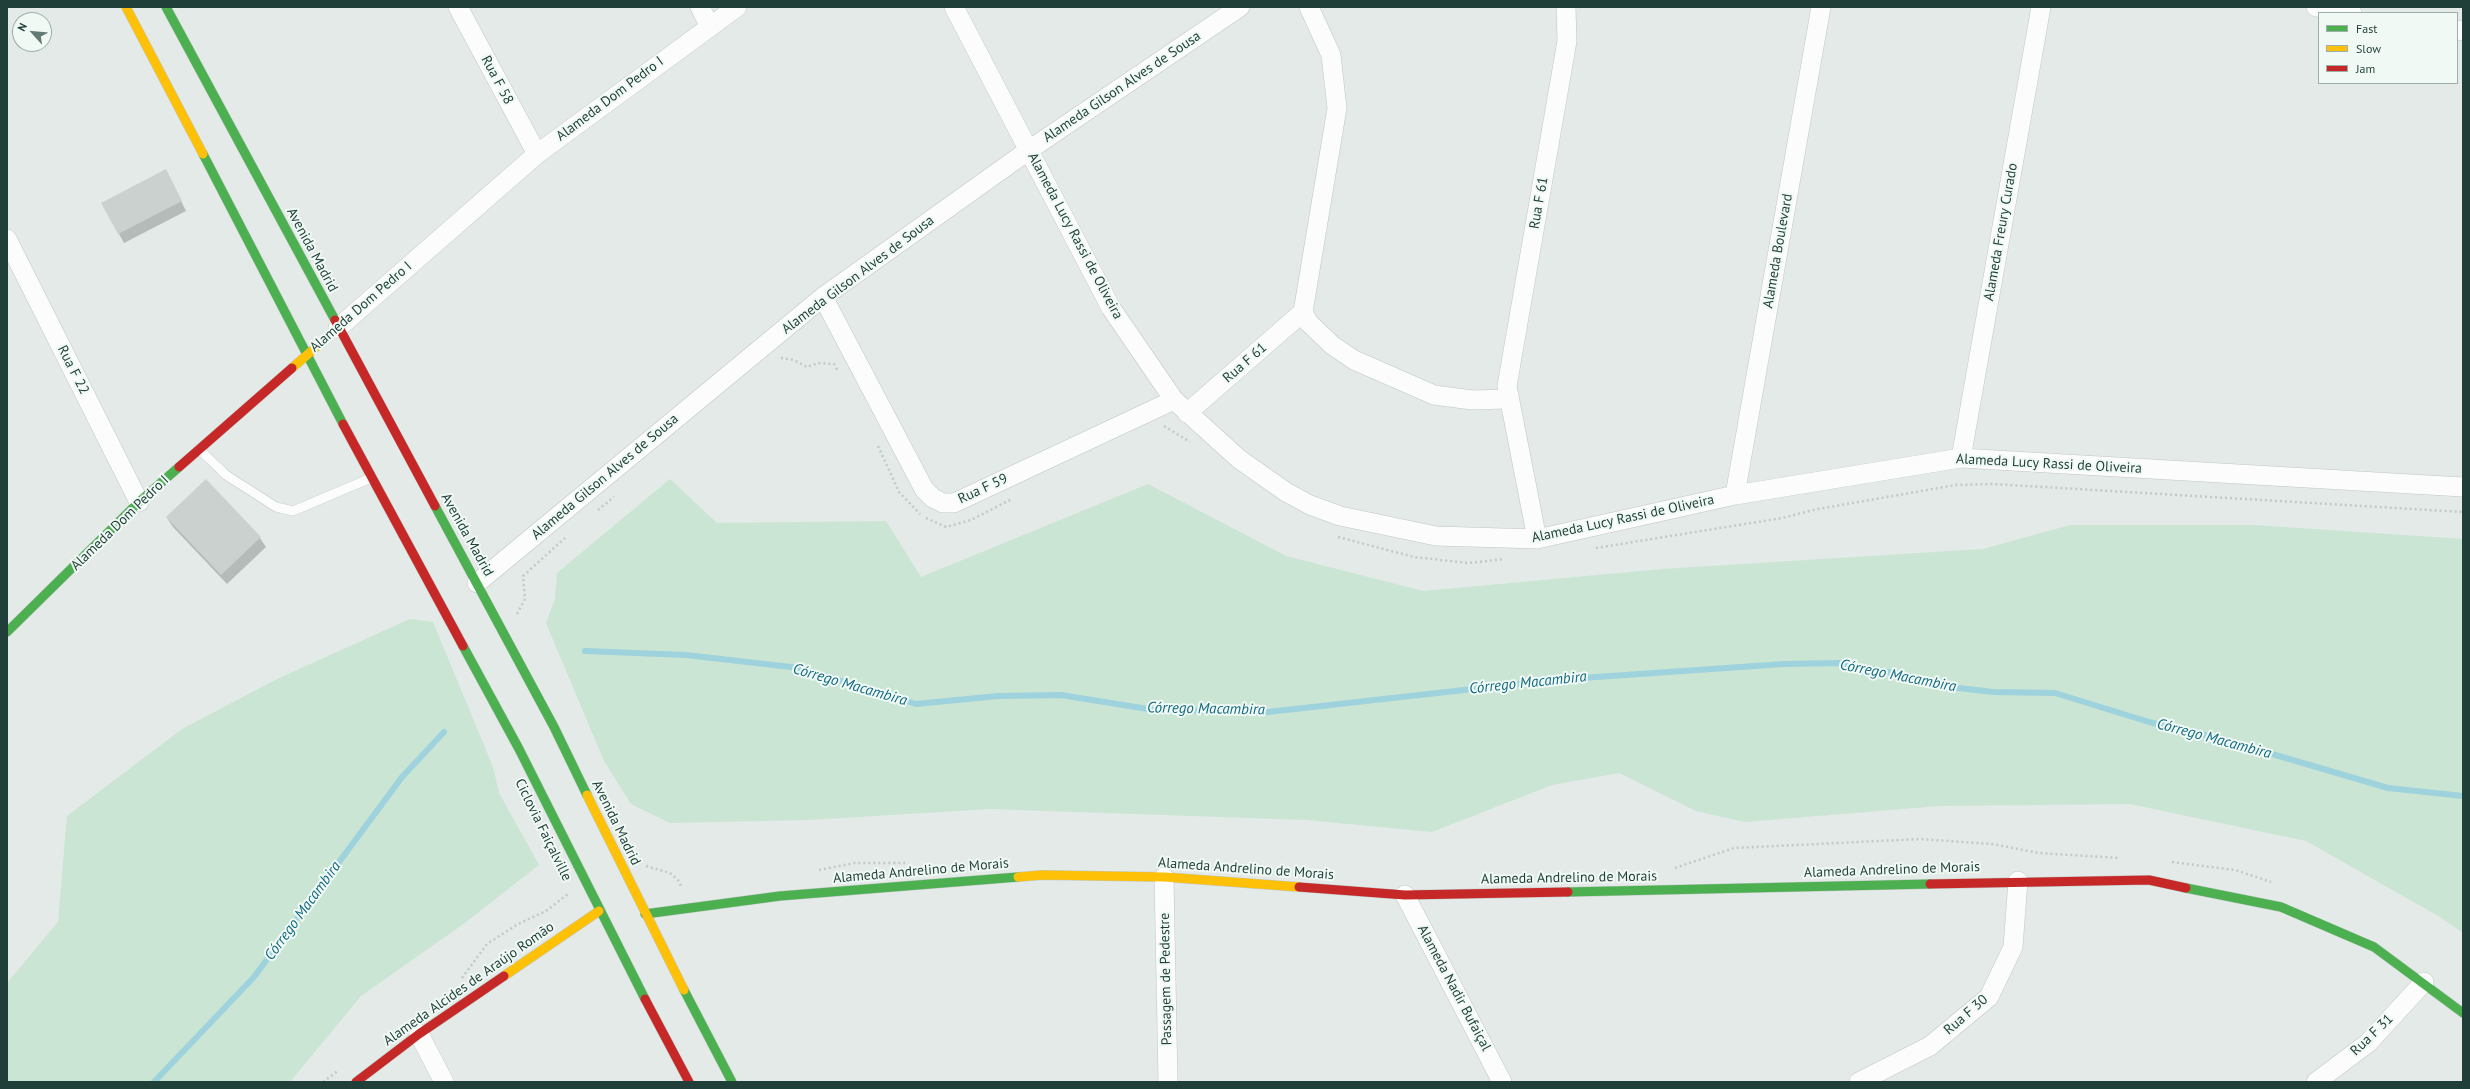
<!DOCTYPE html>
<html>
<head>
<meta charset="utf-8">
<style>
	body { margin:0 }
	#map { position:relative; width:2470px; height:1089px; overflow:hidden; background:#e3eae7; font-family:"PT Sans",sans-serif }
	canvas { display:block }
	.frame { position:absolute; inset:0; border:8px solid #1f3f38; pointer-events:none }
	.legend { position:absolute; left:2318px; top:12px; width:140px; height:72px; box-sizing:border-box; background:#f1f9f5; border:1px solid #9dafa9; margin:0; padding:5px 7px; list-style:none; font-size:12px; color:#1f3f38 }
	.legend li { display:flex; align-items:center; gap:8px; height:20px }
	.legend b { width:20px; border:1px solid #9dafa9 }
	.north { position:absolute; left:12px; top:12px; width:40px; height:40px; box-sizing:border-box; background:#f1f9f5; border:1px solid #9dafa9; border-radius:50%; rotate:297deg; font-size:11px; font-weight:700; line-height:16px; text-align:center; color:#1f3f38 }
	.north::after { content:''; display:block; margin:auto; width:14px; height:18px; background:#647b75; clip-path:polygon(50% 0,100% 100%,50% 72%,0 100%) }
</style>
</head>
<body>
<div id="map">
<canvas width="2470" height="1089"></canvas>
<div class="frame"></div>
<ul class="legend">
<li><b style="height:5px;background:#4caf50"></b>Fast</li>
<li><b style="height:5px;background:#ffc107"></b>Slow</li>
<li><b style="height:5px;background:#c62828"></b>Jam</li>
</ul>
<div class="north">N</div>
</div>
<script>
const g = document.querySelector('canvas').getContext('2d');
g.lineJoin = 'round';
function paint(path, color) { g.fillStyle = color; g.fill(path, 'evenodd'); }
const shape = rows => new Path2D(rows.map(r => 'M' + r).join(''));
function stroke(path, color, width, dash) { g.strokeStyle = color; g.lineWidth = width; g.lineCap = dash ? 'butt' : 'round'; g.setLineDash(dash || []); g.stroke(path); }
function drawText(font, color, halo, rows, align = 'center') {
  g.font = font + ' "PT Sans",sans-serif'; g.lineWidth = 4; g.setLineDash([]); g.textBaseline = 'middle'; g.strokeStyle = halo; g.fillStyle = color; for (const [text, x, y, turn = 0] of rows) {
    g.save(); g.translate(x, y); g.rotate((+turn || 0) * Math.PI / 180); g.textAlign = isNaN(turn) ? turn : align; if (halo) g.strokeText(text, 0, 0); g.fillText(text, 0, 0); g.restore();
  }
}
paint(shape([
	[670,479,717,523,886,521,921,577,1148,484,1286,556,1423,591,1663,569,1983,549,2070,525,2254,525,2463,539,2463,933,2440,917,2306,841,2130,804,1939,806,1745,822,1696,811,1619,773,1552,785,1432,832,1307,820,990,809,808,820,670,823,631,804,604,761,546,623,555,599,557,573],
	[410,619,433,622,493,767,499,793,539,865,462,925,361,996,290,1082,7,1082,7,983,58,922,67,816,182,729,277,679]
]), '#cae5d4');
paint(shape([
	[171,180,186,211,124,243,102,203],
	[167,518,260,538,266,547,227,584,173,527]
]), '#0003');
stroke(shape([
	[585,651,686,655,800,668,916,704,998,696,1061,695,1154,710,1268,712,1553,680,1784,664,1840,663,1904,675,1950,687,1993,692,2055,693,2149,722,2221,739,2388,788,2463,796],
	[154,1082,254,977,402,777,444,732]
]), '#9ed2dd', 6);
paint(shape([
	[166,169,182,201,118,234,101,203],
	[206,479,261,537,221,575,166,517]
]), '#cad1ce');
const lane = shape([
	[199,449,226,475,276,507,293,511,371,478]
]);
const street = shape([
	[458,7,537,154],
	[700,7,709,25],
	[954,7,1111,308,1174,400,1239,459,1286,492,1310,505,1340,516,1436,536,1537,539,1735,495,1961,458,2463,487],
	[1309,7,1331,55,1337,108,1303,312,1308,322,1332,345,1354,360,1434,395,1472,400,1508,399],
	[2316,7,2352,13],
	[2457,30,2463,31],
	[7,239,139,502],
	[823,297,924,489,933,498,943,503,954,503,1174,400],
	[338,328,537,154,737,7],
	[1187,413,1303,312],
	[1961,458,2041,7],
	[1735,495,1821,7],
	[1537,539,1507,386,1567,41,1566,7],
	[477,583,823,297,1029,150,1240,7],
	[1164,877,1168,1082],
	[1405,895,1502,1082],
	[419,1034,444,1082],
	[1859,1082,1930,1046,1989,997,2013,947,2018,881],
	[2316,1082,2368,1043,2424,982]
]);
const fast = shape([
	[166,7,335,320],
	[203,154,343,424],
	[435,506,554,727,587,795],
	[7,632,139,502,179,467],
	[463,646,519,749,645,999],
	[2186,888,2281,907,2374,947,2463,1013],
	[1568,892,1930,884],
	[645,914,780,896,1018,877],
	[684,990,732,1082]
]);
const slow = shape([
	[126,7,203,154],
	[292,368,338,328],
	[587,795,684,990],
	[1018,877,1042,875,1164,877,1299,887],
	[504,976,599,911]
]);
const jam = shape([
	[335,320,435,506],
	[343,424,463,646],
	[179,467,292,368],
	[1930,884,2149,880,2186,888],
	[1299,887,1405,895,1568,892],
	[645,999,689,1082],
	[356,1082,419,1034,504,976]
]);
stroke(lane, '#c0c7c4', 10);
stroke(street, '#c0c7c4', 20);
stroke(fast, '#bec8c4', 10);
stroke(slow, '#bec8c4', 10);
stroke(jam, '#bec8c4', 10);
stroke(shape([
	[781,358,794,360,807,367,818,363,834,364,838,371],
	[1164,426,1190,442],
	[878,446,899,492,920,514],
	[598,510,614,497],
	[926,518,946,527,971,520,1012,499],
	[1338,537,1414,557,1468,563,1505,559],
	[1596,548,1782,518,1818,509,1956,485,1993,484,2463,512],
	[517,614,525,599,523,576,565,538],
	[2172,862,2235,870,2271,882],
	[646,866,670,873,678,880,682,888],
	[1675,868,1734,848,1920,839,1992,844,2039,853,2119,858],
	[819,870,855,863,905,863],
	[462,978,487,944,518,924,546,911,568,894],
	[323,1082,339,1070]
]), '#c0cac8', 2.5, [2, 3]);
stroke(lane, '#fbfcfb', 9);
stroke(street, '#fbfcfb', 19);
stroke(fast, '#4caf50', 9);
stroke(slow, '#ffc107', 9);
stroke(jam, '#c62828', 9);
drawText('14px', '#1f3f38', '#f1f9f5', [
	["Rua F 58",497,80,62],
	["Alameda Gilson Alves de Sousa",1122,87,-34],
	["Alameda Dom Pedro I",610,99,-37],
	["Rua F 61",1539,203,-80],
	["Alameda Freury Curado",2001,232,-80],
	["Alameda Lucy Rassi de Oliveira",1075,236,62],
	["Avenida Madrid",312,250,62],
	["Alameda Boulevard",1778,251,-80],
	["Alameda Gilson Alves de Sousa",858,275,-37],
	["Alameda Dom Pedro I",361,307,-41],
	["Rua F 61",1245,363,-41],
	["Rua F 22",73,370,63],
	["Alameda Lucy Rassi de Oliveira",2049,464,3],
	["Alameda Gilson Alves de Sousa",605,477,-40],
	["Rua F 59",983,489,-25],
	["Alameda Lucy Rassi de Oliveira",1623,519,-12],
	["Alameda Dom Pedro I",120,523,-44],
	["Avenida Madrid",467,535,61],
	["Avenida Madrid",616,823,64],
	["Ciclovia Faiçalville",543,830,64],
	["Alameda Andrelino de Morais",1246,869,4],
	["Alameda Andrelino de Morais",1892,870,-2],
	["Alameda Andrelino de Morais",921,871,-5],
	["Alameda Andrelino de Morais",1569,878,-1],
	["Passagem de Pedestre",1166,979,-91],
	["Alameda Alcides de Araújo Romão",469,984,-35],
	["Alameda Nadir Bufaiçal",1454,988,62],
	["Rua F 30",1966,1015,-41],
	["Rua F 31",2372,1035,-44]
]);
drawText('italic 15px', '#126a82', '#f1f9f5', [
	["Córrego Macambira",1898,676,11],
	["Córrego Macambira",1528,683,-6],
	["Córrego Macambira",850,685,16],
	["Córrego Macambira",1206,709,1],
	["Córrego Macambira",2214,739,15],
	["Córrego Macambira",303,911,-54]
]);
</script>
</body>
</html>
